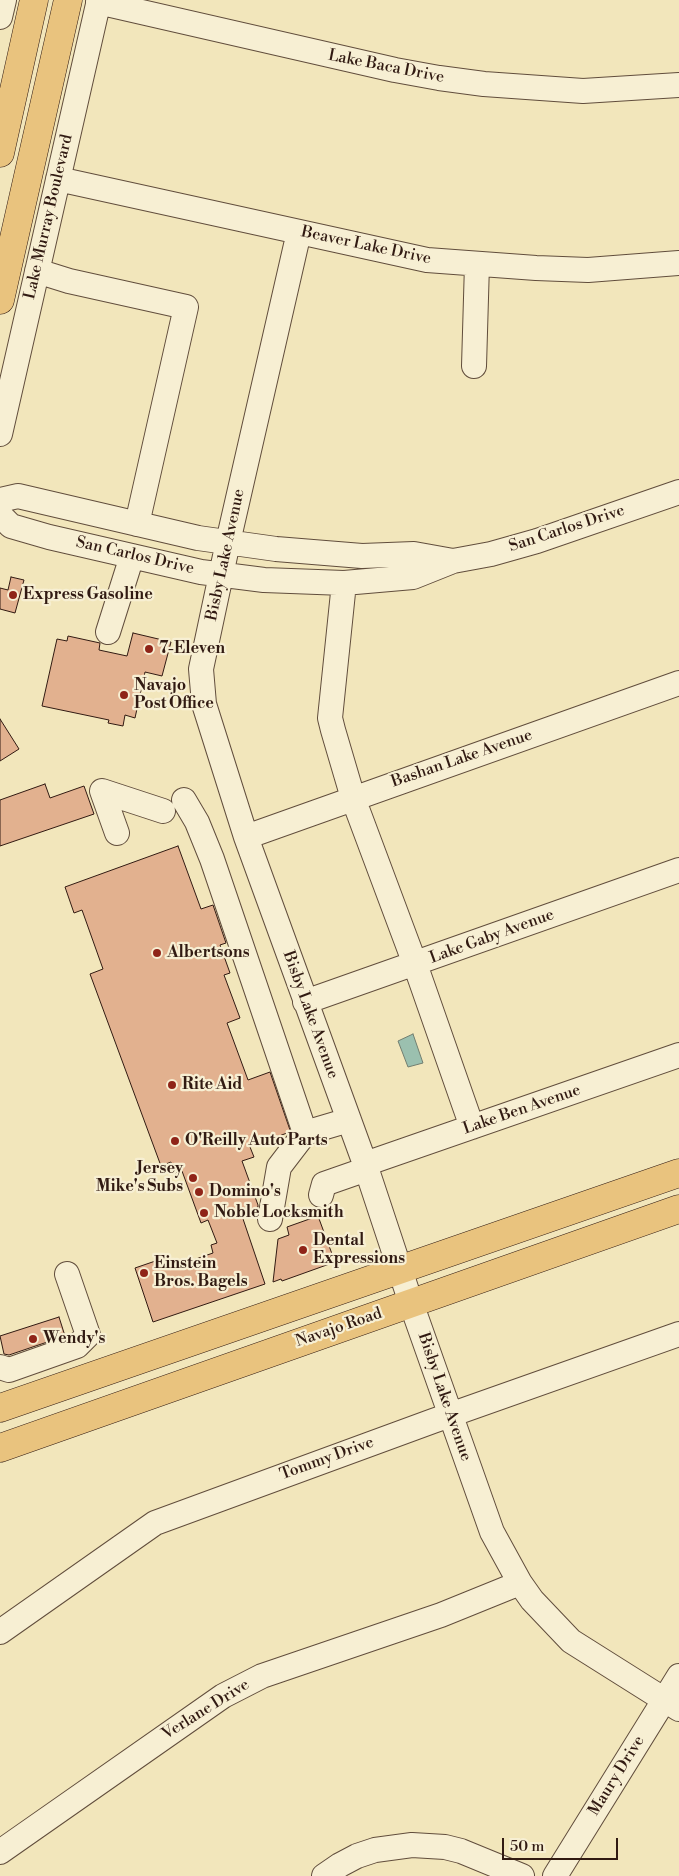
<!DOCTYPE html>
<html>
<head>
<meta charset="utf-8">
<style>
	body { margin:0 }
	#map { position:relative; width:679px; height:1876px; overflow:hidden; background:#f2e6bb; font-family:"Libre Bodoni",serif }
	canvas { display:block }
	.scale { position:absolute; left:502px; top:1838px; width:116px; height:22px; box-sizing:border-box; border:2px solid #311a12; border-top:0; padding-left:6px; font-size:15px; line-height:18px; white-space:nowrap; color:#311a12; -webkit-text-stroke:4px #f7efd3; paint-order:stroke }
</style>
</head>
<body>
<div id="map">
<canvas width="679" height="1876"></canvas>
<div class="scale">50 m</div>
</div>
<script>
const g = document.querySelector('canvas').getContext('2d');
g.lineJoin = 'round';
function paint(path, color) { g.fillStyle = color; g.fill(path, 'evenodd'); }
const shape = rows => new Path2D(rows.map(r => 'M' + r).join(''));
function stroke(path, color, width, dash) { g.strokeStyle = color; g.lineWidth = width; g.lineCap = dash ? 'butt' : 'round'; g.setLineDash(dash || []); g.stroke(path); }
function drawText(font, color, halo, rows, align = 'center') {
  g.font = font + ' "Libre Bodoni",serif'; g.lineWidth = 4.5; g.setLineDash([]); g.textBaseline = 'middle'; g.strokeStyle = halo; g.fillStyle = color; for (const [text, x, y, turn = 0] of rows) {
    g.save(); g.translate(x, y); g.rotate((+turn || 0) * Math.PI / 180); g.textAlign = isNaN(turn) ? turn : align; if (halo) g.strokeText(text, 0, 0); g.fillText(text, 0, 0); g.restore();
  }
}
const water = shape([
	[413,1034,423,1063,408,1067,398,1041,413,1034]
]);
paint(water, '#9bc0af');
stroke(water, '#717e70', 1);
const building = shape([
	[11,577,24,580,15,613,0,609,0,588,8,590,11,577],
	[133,633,171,642,162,676,145,672,135,718,125,715,123,726,108,723,109,720,42,706,57,639,67,641,68,636,100,643,99,650,127,656,133,633],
	[0,719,19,749,0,761,0,719],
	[45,784,50,798,84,786,94,814,0,846,0,800,45,784],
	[178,846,201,909,213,905,226,943,220,945,230,973,224,975,240,1018,227,1023,248,1080,270,1072,290,1130,287,1133,250,1147,254,1157,242,1161,258,1205,258,1207,241,1213,265,1284,153,1322,135,1268,170,1256,173,1267,213,1253,211,1245,217,1243,208,1220,201,1223,182,1171,175,1173,171,1162,161,1166,90,974,103,969,82,910,74,913,65,887,178,846],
	[318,1216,335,1262,282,1281,281,1279,273,1282,278,1239,289,1235,287,1227,318,1216],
	[59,1317,65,1336,9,1355,4,1354,0,1336,59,1317]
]);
paint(building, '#e2b18f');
stroke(building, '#311a12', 1);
const minor = shape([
	[98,2,395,70,439,78,484,84,583,91,679,85],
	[0,17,4,0],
	[58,179,427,260,536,268,588,270,679,263],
	[299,232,228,542,201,669,204,704,246,837,365,1164,411,1303,492,1532,520,1583,532,1600,571,1641,679,1709],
	[37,271,69,281,186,307,137,524],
	[474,366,477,264],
	[0,434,99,0],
	[0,500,18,496,198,538,276,549,362,556,414,554,453,561],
	[0,515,11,526,49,537,201,572,264,580,344,583,413,577,453,561,491,554,537,541,679,492],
	[344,583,330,718,333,730,353,798,415,964,472,1127],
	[108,632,132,556],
	[184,800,197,822,212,859,305,1133,349,1120],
	[117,833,102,791,163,811],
	[246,837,679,683],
	[305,1002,679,870],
	[365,1164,679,1055],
	[321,1195,324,1184,367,1169],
	[270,1219,279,1167,305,1133],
	[0,1367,9,1370,77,1346,88,1335,67,1274],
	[0,1632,155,1523,433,1421,679,1334],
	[0,1852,223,1696,262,1676,441,1615,520,1583],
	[324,1876,340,1865,357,1856,375,1850,412,1845,445,1847,461,1851,522,1876],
	[555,1876,679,1676]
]);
const major = shape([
	[0,153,34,0],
	[0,300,68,0],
	[0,1408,679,1173],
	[0,1448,679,1209]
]);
stroke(minor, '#614d3c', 26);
stroke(major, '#311a12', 29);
stroke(minor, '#f7efd3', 24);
stroke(major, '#e9c37e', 28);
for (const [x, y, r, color] of [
	[13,595,5,"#8f2418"],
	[149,649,5,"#8f2418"],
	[124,695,5,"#8f2418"],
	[157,953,5,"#8f2418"],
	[172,1085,5,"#8f2418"],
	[175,1141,5,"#8f2418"],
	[193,1178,5,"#8f2418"],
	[199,1192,5,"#8f2418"],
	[204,1213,5,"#8f2418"],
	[303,1250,5,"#8f2418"],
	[144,1273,5,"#8f2418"],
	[33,1339,5,"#8f2418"]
]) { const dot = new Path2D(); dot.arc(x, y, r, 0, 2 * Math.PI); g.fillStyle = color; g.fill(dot); stroke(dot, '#f7efd3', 2); }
drawText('16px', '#311a12', '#f7efd3', [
	["Lake Baca Drive",386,67,11],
	["Lake Murray Boulevard",49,217,-77],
	["Beaver Lake Drive",366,246,12],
	["San Carlos Drive",567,529,-18],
	["Bisby Lake Avenue",226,555,-78],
	["San Carlos Drive",135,556,13],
	["Bashan Lake Avenue",462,759,-19],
	["Lake Gaby Avenue",492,937,-20],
	["Bisby Lake Avenue",310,1015,70],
	["Lake Ben Avenue",522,1110,-19],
	["Navajo Road",339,1328,-19],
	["Bisby Lake Avenue",444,1397,71],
	["Tommy Drive",327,1459,-20],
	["Verlane Drive",206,1710,-32],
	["Maury Drive",617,1776,-58]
]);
drawText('bold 16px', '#311a12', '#f7efd3', [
	["Express Gasoline",23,595],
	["7-Eleven",159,649],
	["Navajo",134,686],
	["Post Office",134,704],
	["Albertsons",167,953],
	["Rite Aid",182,1085],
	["O'Reilly Auto Parts",185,1141],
	["Jersey",183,1169,"right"],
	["Mike's Subs",183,1187,"right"],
	["Domino's",209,1192],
	["Noble Locksmith",214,1213],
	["Dental",313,1241],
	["Expressions",313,1259],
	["Einstein",154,1264],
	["Bros. Bagels",154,1282],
	["Wendy's",43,1339]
], 'left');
</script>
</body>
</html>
